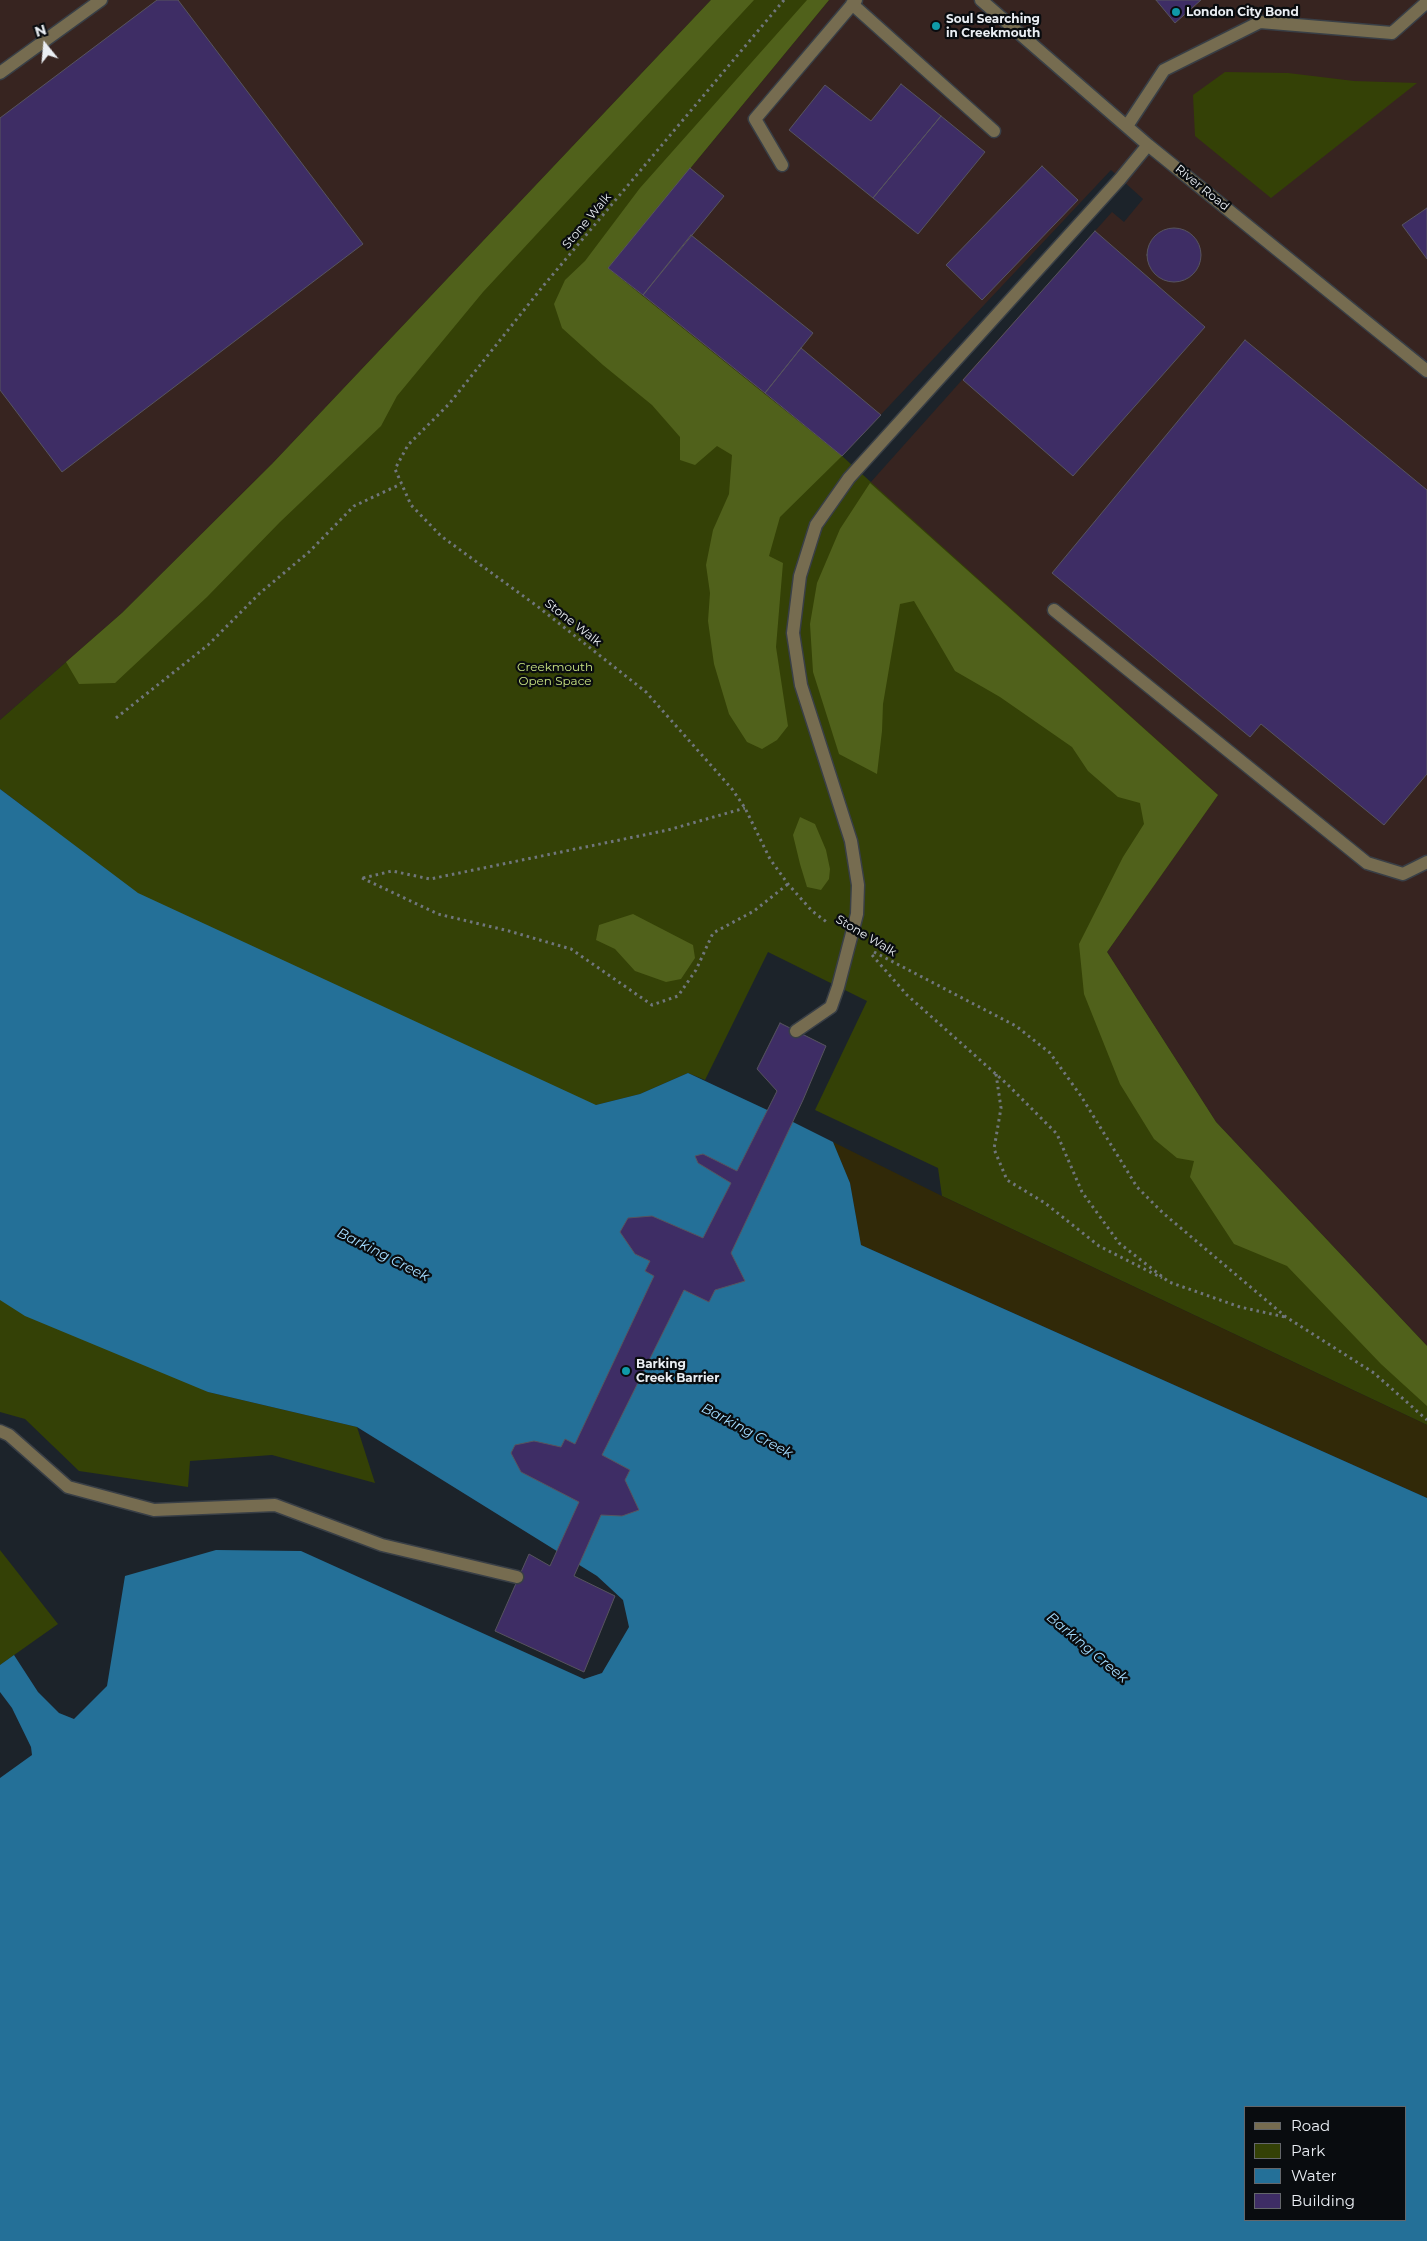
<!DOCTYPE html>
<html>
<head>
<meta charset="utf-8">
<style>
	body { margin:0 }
	#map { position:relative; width:1427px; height:2241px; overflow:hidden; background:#1c232a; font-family:Montserrat,sans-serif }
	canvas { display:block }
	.legend { position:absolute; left:1244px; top:2106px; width:162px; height:115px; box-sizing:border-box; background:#090c0f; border:1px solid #63666a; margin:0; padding:6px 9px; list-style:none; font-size:15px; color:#eaeef3 }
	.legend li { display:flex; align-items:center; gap:10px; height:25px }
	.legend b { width:25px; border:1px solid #63666a }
	.north { position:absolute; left:20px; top:20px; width:50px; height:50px; -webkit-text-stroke:4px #090c0f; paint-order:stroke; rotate:343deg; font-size:14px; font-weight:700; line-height:20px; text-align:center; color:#eaeef3 }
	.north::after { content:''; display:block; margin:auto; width:18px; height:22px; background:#eaeef3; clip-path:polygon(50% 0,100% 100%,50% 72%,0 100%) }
</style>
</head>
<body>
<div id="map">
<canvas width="1427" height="2241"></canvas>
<ul class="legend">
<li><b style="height:6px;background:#766c50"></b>Road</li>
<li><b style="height:14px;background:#344106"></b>Park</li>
<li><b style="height:14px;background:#247098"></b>Water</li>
<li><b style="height:14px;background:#3e2d65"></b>Building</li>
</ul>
<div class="north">N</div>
</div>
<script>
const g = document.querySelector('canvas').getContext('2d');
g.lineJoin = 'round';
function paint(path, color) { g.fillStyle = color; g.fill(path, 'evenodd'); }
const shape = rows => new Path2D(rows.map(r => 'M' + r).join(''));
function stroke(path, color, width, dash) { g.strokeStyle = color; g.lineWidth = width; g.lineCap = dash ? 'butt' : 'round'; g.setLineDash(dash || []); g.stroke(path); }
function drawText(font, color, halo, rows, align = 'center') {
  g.font = font + ' Montserrat,sans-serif'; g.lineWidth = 4.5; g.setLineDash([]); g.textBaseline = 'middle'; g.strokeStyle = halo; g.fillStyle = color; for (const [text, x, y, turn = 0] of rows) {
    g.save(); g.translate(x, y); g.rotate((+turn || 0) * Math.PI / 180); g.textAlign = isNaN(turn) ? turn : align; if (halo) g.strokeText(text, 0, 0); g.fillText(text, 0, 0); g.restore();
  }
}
paint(shape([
	[0,0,711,0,272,464,122,613,0,720],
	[829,0,1427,0,1427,1346,1216,1122,1107,952,1217,795,870,483,1112,212,1124,222,1143,199,1111,170,842,456,608,268]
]), '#372420');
paint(shape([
	[711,0,829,0,608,268,842,456,1218,795,1107,952,1216,1122,1427,1346,1427,1425,942,1196,938,1168,815,1110,867,1001,768,952,705,1080,688,1073,640,1094,596,1105,352,1090,24,807,0,789,0,720,122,613,272,464],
	[1225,72,1288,73,1354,81,1417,83,1271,198,1195,136,1193,95],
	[0,1235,208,1392,357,1427,375,1483,272,1455,190,1461,188,1487,79,1471,25,1419,0,1412],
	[0,1550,58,1624,0,1665]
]), '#344106');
paint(shape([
	[711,0,754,0,483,292,397,396,381,426,280,522,207,597,115,683,79,684,66,662,122,613,272,464],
	[807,0,829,0,608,268,842,456,780,517,769,556,783,563,776,647,788,726,777,740,762,749,747,742,729,714,714,664,708,621,710,593,706,565,713,530,729,494,732,455,717,446,695,465,680,460,680,437,652,405,603,365,562,328,554,304,565,280,585,261,640,188],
	[870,483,1218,795,1107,952,1216,1122,1427,1346,1427,1406,1381,1364,1287,1266,1234,1244,1190,1177,1194,1161,1177,1158,1154,1139,1120,1084,1084,994,1079,944,1123,857,1144,824,1140,803,1118,797,1088,771,1072,747,1000,697,955,671,914,601,900,604,883,704,882,731,877,774,839,754,813,672,810,624,817,583,840,529],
	[800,817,815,824,826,850,830,869,829,879,821,890,807,887,800,864,793,835],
	[633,914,693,945,695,958,681,979,666,982,635,971,615,949,596,940,599,925]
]), '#50611b');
paint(shape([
	[833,1142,942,1196,1427,1425,1427,1498,861,1245,850,1183]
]), '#312908');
paint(shape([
	[0,789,138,893,596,1105,640,1094,688,1073,793,1122,833,1142,850,1183,861,1245,1427,1498,1427,2241,0,2241,0,1778,32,1755,31,1747,12,1708,0,1692,0,1665,14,1655,38,1692,59,1713,74,1719,107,1686,125,1576,216,1550,301,1551,584,1679,602,1673,629,1627,623,1600,597,1576,357,1427,208,1392,25,1316,0,1300],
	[1246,2107,1406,2107,1406,2220,1246,2220]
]), '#247098');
const building = shape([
	[157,0,178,0,363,244,62,472,0,390,0,118,157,0],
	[1156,0,1201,0,1175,23,1156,0],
	[901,84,941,116,873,198,789,130,825,85,871,121,901,84],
	[941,116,985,152,918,234,873,198,941,116],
	[1042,166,1078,200,982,300,946,265,1042,166],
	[690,168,724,196,643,295,608,268,690,168],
	[1427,208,1427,259,1402,225,1427,208],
	'1147 255a27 27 0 1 1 54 0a27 27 0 1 1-54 0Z',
	[1095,231,1205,327,1073,476,963,380,1095,231],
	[691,235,813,333,765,393,643,295,691,235],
	[1245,340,1427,490,1427,774,1384,825,1261,724,1250,737,1052,573,1245,340],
	[801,348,881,415,842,456,765,393,801,348],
	[780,1023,826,1046,803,1100,731,1253,745,1281,715,1290,709,1302,684,1290,602,1455,630,1470,625,1480,639,1510,622,1516,601,1515,574,1576,615,1596,584,1672,495,1631,529,1554,550,1566,579,1502,521,1472,511,1453,515,1445,534,1441,561,1447,565,1439,575,1444,654,1276,645,1271,650,1261,635,1254,620,1232,628,1218,652,1216,703,1238,731,1183,698,1163,695,1156,703,1154,737,1171,777,1091,757,1069,780,1023]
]);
paint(building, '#3e2d65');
stroke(building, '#57545f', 1);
const minor = shape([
	[981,0,1148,145,1427,371],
	[852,4,994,131],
	[0,73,101,0],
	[1127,126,1164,70,1260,22,1392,33,1427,2],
	[782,165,755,119,856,0],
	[1054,610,1367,863,1403,874,1427,862],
	[796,1031,831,1007,838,987,857,914,858,885,851,841,801,685,793,633,800,576,816,525,849,478,1120,179,1148,145],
	[0,1431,9,1435,68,1487,154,1510,275,1505,382,1545,517,1577]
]);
stroke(minor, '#393f46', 15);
stroke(shape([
	[784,0,544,285,449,404,408,445,395,469,411,505,441,536,537,606,646,692,732,789,745,808,770,859,788,884,812,911,828,923],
	[116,718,208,645,260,593,309,552,354,506,401,484],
	[362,878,438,914,509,931,571,949,652,1005,678,996,696,970,713,933,754,911,788,884],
	[363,878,392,871,430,879,668,830,745,808],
	[874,952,1016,1026,1050,1053,1081,1096,1137,1187,1163,1213,1286,1317,1374,1373,1427,1420],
	[872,955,907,995,1007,1084,1057,1134,1082,1192,1119,1243,1169,1282,1240,1307,1285,1317],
	[996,1074,1001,1108,994,1149,1007,1180,1045,1203,1099,1246,1162,1278]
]), '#70767c', 3, [2.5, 4]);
stroke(minor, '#766c50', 12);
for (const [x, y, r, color] of [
	[1176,12,5,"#0f9aa8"],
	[936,26,5,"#0f9aa8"],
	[626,1371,5,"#0f9aa8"]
]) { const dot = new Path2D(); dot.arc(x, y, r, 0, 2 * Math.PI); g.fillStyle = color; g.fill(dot); stroke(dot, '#090c0f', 2); }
drawText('bold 12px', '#eaeef3', '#090c0f', [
	["London City Bond",1186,12],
	["Soul Searching",946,19],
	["in Creekmouth",946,33],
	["Barking",636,1364],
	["Creek Barrier",636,1378]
], 'left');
drawText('12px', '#eaeef3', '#090c0f', [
	["River Road",1202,188,39],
	["Stone Walk",587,221,-50],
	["Stone Walk",573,623,38],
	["Stone Walk",866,936,31]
]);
drawText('12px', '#c9e383', '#090c0f', [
	["Creekmouth",555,667],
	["Open Space",555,681]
]);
drawText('italic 14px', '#a4dcff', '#090c0f', [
	["Barking Creek",383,1255,27],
	["Barking Creek",747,1431,28],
	["Barking Creek",1087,1648,40]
]);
</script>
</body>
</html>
